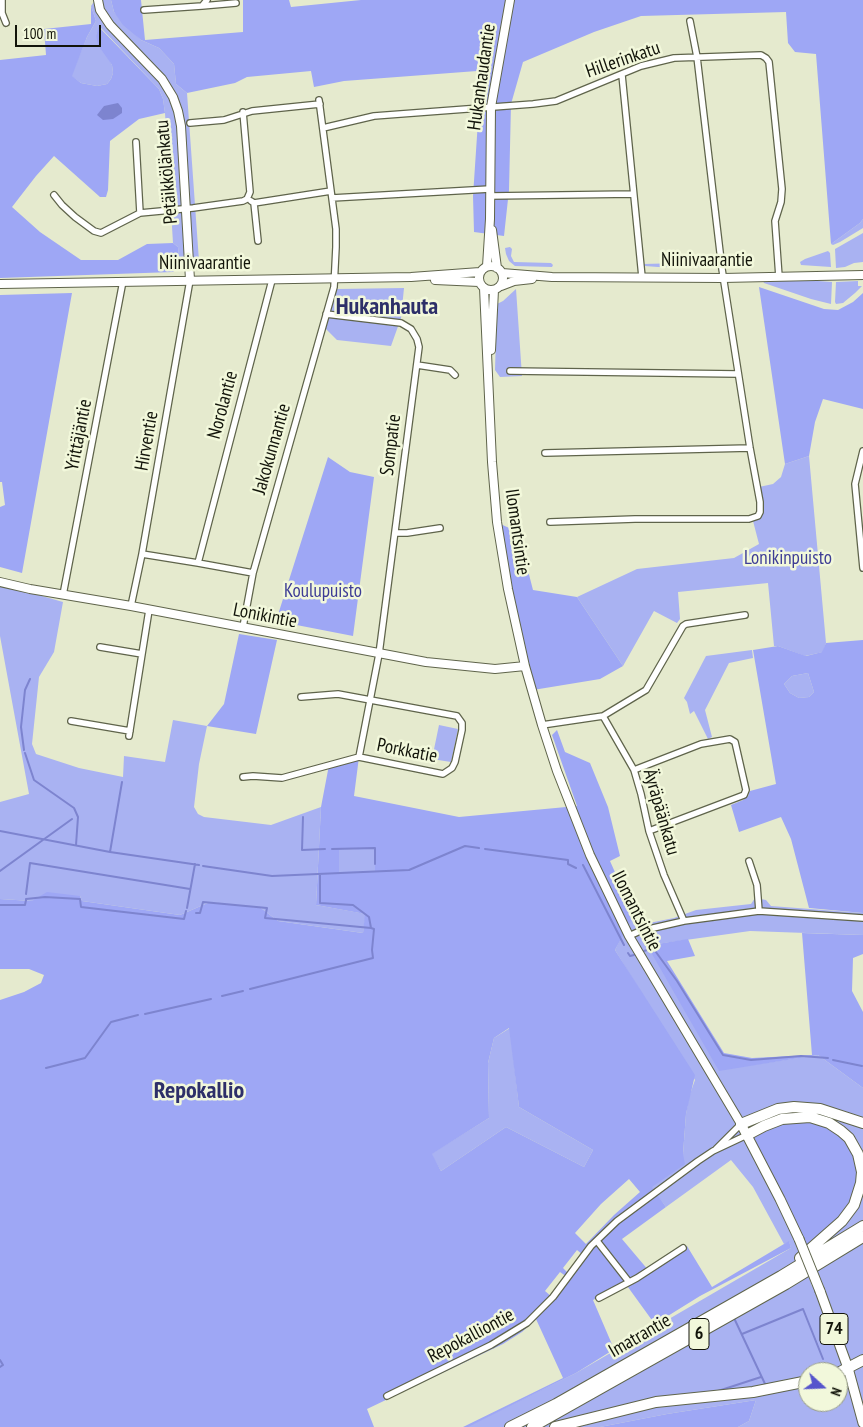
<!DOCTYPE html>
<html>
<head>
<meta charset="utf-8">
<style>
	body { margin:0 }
	#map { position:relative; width:863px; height:1427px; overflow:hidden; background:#e5eace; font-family:"PT Sans Narrow",sans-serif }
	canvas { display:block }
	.north { position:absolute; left:798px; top:1362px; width:50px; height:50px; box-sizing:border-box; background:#f2f8db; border:1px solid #989d87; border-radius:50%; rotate:110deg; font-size:14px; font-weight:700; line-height:20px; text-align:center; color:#12140a }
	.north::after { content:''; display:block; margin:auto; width:18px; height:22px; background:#5655cc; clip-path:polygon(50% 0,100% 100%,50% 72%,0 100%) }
	.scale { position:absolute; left:15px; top:25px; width:86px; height:22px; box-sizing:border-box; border:2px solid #12140a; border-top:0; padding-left:6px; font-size:15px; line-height:18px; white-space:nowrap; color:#12140a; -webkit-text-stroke:4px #f2f8db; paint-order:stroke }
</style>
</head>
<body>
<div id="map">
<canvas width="863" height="1427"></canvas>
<div class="north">N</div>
<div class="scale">100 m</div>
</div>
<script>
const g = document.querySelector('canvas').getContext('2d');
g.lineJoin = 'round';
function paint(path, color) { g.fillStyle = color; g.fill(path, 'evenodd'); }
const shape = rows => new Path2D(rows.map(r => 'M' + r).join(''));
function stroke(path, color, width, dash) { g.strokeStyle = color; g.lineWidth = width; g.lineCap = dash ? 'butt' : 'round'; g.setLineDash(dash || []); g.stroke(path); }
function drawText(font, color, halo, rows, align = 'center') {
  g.font = font + ' "PT Sans Narrow",sans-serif'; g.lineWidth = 5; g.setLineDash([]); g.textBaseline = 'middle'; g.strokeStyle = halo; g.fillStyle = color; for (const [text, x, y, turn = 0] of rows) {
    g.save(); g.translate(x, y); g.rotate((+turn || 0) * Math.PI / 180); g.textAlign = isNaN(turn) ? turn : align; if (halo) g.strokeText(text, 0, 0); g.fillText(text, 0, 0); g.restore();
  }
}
paint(shape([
	[95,0,111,0,114,12,141,40,159,48,174,64,176,84,187,93,199,261,179,262,178,247,173,243,165,113,163,99,159,89,100,27,96,35,112,65,113,73,111,79,107,84,97,86,81,83,71,76,87,37,96,21,91,6],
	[863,219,863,228,840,242,833,245,831,244,860,223],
	[863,233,863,262,854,263,845,267,836,268,835,249],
	[510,247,512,249,511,256,514,262,551,263,553,265,552,267,515,266,509,261,506,254,505,248],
	[828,251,830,253,831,267,801,265,800,262,805,259],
	[718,262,718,266,700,267,658,267,645,266,644,264],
	[805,280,832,282,831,304,811,299,764,283,763,281],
	[858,281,858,286,862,286,855,293,843,303,836,304,835,302,836,282],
	[404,288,401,318,391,346,337,340,325,328,337,289],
	[516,289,522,376,500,377,495,370,497,304,503,301],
	[809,456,826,643,823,652,805,656,778,646,774,646,768,583,678,592,680,619,677,623,654,611,623,666,577,597,637,569,734,558,759,544,753,521,759,517,759,487,773,484,781,477,785,464],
	[0,584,63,602,54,652,39,677,32,744,36,754,79,768,123,777,124,756,165,762,173,720,207,726,199,764,194,807,198,814,204,817,271,825,321,807,316,905,366,914,363,933,278,921,261,908,210,902,180,915,82,901,80,896,32,901,0,899,0,802,29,794,0,636],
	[752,650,753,658,729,663,705,710,712,737,708,739,694,711,690,714,687,702,684,698,706,656],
	[808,673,814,692,809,697,799,698,790,693,784,684,792,676],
	[439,725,458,729,451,762,432,759],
	[375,848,375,871,339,873,339,850],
	[755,898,766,900,771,906,863,913,863,935,750,931,657,944,719,1070,818,1055,863,1088,863,1358,850,1364,748,1133,626,928,634,915,638,924,644,924,674,918,696,910,751,904],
	[625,930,756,1156,797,1245,812,1286,817,1289,847,1370,863,1362,863,1427,738,1427,749,1421,756,1400,667,1414,600,1427,466,1427,576,1373,791,1248,789,1242,784,1244,753,1187,731,1160,666,1207,651,1187,683,1154,686,1114,689,1097,695,1080,615,950],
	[808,1372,838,1372,838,1402,808,1402],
	[510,1028,519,1107,593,1150,584,1167,506,1127,441,1171,431,1154,489,1118,488,1063,494,1038]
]), '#a9b2f2');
paint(shape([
	[111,0,141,0,145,40,243,32,243,0,289,0,291,7,361,0,863,0,863,219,860,223,831,244,816,54,795,52,788,43,786,12,641,16,594,32,523,62,511,104,509,190,504,236,474,232,473,196,479,106,477,71,344,81,314,87,311,71,247,77,235,83,187,93,176,84,174,64,159,48,141,40,123,25,114,12],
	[91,6,96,21,87,37,72,76,81,83,97,86,107,84,111,79,113,73,112,65,98,45,96,35,99,27,159,89,163,99,165,113,139,119,110,141,108,190,106,197,100,197,54,156,36,176,12,207,40,232,81,260,118,260,147,244,173,243,178,247,179,262,177,268,173,272,0,278,0,60,46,55,44,29,91,24],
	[759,287,824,309,838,310,853,302,863,293,863,409,823,399,815,422,809,456,785,464],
	[72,293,22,573,0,567,0,507,5,505,2,482,0,482,0,295],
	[328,457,350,472,374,477,353,636,276,621],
	[496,522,518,532,533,590,577,597,623,666,600,679,533,690],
	[239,634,277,640,256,734,207,726,224,704],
	[863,640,863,913,809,908,791,839,781,817,739,832,731,805,743,800,748,796,750,791,776,784,753,650,778,646,806,656,822,652,826,643],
	[808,673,814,692,809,697,799,698,790,693,784,684,792,676],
	[557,730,565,752,590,763,608,807,620,856,610,861,634,915,615,950,695,1075,686,1114,683,1154,685,1164,652,1187,666,1207,622,1239,649,1271,687,1246,712,1287,789,1241,791,1248,700,1296,576,1373,468,1427,463,1427,563,1378,536,1319,522,1332,503,1344,367,1409,374,1427,0,1427,0,1000,24,992,41,983,44,975,29,969,0,969,0,899,32,901,47,892,80,896,82,901,180,915,210,902,261,908,278,921,363,933,365,914,316,905,321,807,329,765,359,757,354,796,459,817,577,806,552,735],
	[375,849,375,871,339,872,339,850],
	[509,1028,519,1107,593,1150,584,1167,506,1127,441,1171,432,1154,489,1118,488,1063,494,1038],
	[629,1179,640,1192,614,1215,586,1244,575,1233,601,1204],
	[577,1250,583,1255,569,1274,563,1268],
	[560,1272,567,1277,552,1297,545,1291],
	[625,1283,654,1323,614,1349,593,1300],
	[802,933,863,935,863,954,853,958,852,991,863,1012,863,1088,818,1055,719,1071,648,947,657,944,688,939,695,956,667,961,724,1053,752,1058,812,1055],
	[783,1121,819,1121,846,1139,860,1172,852,1205,807,1250,750,1136],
	[756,1400,749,1421,738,1427,600,1427,667,1414]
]), '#9ea7f5');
paint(shape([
	[118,103,122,108,122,113,113,119,103,120,97,115,104,106]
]), '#7d84cf');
stroke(shape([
	[24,750,21,727,25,690,30,679],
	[25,753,34,780,74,808,78,817,76,845],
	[303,817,302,850,325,849],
	[0,831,110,852,199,865],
	[332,849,375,848,375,864],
	[485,849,568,860,568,864,576,868],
	[110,852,122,782],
	[583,865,624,945],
	[203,866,272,876,409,870,465,846,479,848],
	[0,871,72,819],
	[26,894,30,863,190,889],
	[26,901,26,899,45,897,80,899,81,907,184,919,186,911],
	[0,905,25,905,26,900],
	[187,908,195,864],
	[196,913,200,913,203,902,267,908,265,918,371,928],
	[644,951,653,948,677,981,723,1055,751,1060,801,1056,828,1058],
	[628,953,630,956,634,955],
	[250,989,373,958,372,950,374,929,371,928,369,917,353,905,320,903,320,875],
	[222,996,243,991],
	[145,1014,211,999],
	[833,1060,862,1066],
	[46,1068,85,1058,111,1022,138,1015],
	[734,1318,766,1386],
	[742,1334,803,1309,823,1359],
	[0,1360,3,1365,0,1367],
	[718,1391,761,1377]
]), '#7d84cf', 2);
const street = shape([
	[2,0,2,13,6,23],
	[202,6,236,3],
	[144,10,202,6,207,0],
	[622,75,642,277],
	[243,112,250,192,247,199],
	[190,123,224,120,252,111,320,104],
	[323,128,374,116,533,104,556,101,641,66,674,58,761,55,766,58,769,62,782,189,781,202,775,221,779,277],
	[136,142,140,213],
	[54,195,62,205,75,217,94,231,101,233,140,213,193,208,243,201,247,199],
	[490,196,633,194],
	[332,198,490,189],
	[251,201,254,203,258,241],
	[254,203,331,191],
	[326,314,401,323,411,329,417,339,419,347,379,654,359,757],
	[417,365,450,370,455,375],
	[510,371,738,374],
	[863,451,855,484,863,568],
	[545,453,750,448],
	[550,522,635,519,749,519,758,516,760,512,760,502,750,448,722,269,697,57,690,21],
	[395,533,407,533,440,528],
	[142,554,198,563],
	[253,573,198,563,272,280],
	[63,595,123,281],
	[131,606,142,554,190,280],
	[243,627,253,573,334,287,336,247,336,229,319,100],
	[100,647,142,654],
	[603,716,646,690,683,626,686,624,745,615],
	[71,721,130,731],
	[542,725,603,716,634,770,641,794,649,831,664,875,684,921],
	[129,736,149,610],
	[634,770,701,744,730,739,735,742,746,790,744,795,649,831],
	[243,777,253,776,282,778,359,757,443,774,452,768,455,762,462,730,462,723,457,716,338,694,301,697],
	[749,861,757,885,759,911],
	[629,936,640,931,684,921,759,911,863,918],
	[716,1149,741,1124],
	[597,1241,629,1282],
	[599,1298,637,1278,683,1248],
	[387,1396,491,1345,527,1323,553,1297,591,1246,617,1221,698,1161,713,1151,747,1135]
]);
const secondary = shape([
	[98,0,100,10,110,25,162,79,173,97,178,111,181,126,190,280],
	[492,230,497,268],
	'479 278a12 12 0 1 1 24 0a12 12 0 1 1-24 0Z',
	[487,266,490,219,491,107,510,0],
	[502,273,552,277,723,278,863,275],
	[435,280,479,282],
	[0,284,411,277,480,272],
	[501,286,514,281,532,279],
	[484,288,492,462,497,522,508,589,525,666,542,725,557,771,590,855,629,936,741,1124],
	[491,350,494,290],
	[0,582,30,589,131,606,426,662,495,669,525,666]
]);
const primary = shape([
	[741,1124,780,1199,799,1239],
	[820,1291,848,1368,863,1423]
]);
const highway = shape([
	[741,1124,778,1109,794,1107,820,1109,863,1123],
	[747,1135,764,1126,782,1119,810,1117,829,1123,841,1131,849,1138,858,1154,862,1172,861,1183,854,1205,842,1221,800,1258],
	[838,1373,863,1360],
	[510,1427,556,1404,781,1276,863,1226],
	[532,1427,786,1284,863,1237],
	[555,1427,656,1402,753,1392,808,1381]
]);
stroke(street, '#5f644b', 8);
stroke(secondary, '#5f644b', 10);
stroke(primary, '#5f644b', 11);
stroke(highway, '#5f644b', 12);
stroke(street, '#fff', 5.5);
stroke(secondary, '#fff', 8);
stroke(primary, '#fff', 9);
stroke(highway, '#fff', 10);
const primaryBridge = shape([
	[799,1239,820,1291]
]);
stroke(primaryBridge, '#5f644b', 11, []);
stroke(primaryBridge, '#fff', 9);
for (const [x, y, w] of [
	[834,1329,28],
	[699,1334,20]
]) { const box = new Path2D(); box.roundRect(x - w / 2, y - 15.5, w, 31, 4); g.fillStyle = '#f2f8db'; g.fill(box); stroke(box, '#12140a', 1); }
drawText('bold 18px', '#12140a', null, [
	["74",834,1329],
	["6",699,1334]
]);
drawText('19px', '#12140a', '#f2f8db', [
	["Hillerinkatu",623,60,-19],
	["Hukanhaudantie",482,77,-82],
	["Petäikkölänkatu",167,172,-95],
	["Niinivaarantie",707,261],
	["Niinivaarantie",205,264],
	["Norolantie",223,405,-75],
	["Yrittäjäntie",79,435,-79],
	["Hirventie",147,441,-80],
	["Sompatie",391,445,-83],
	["Jakokunnantie",272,449,-74],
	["Ilomantsintie",517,532,82],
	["Lonikintie",265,616,11],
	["Porkkatie",407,751,11],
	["Äyräpäänkatu",661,812,74],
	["Ilomantsintie",636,911,63],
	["Repokalliontie",471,1336,-28],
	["Imatrantie",640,1336,-30]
]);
drawText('19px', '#3d3c95', '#f2f8db', [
	["Lonikinpuisto",788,559],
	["Koulupuisto",323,592]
]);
drawText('bold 24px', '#2d2f69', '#f2f8db', [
	["Hukanhauta",387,307],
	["Repokallio",199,1091]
]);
</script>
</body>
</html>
